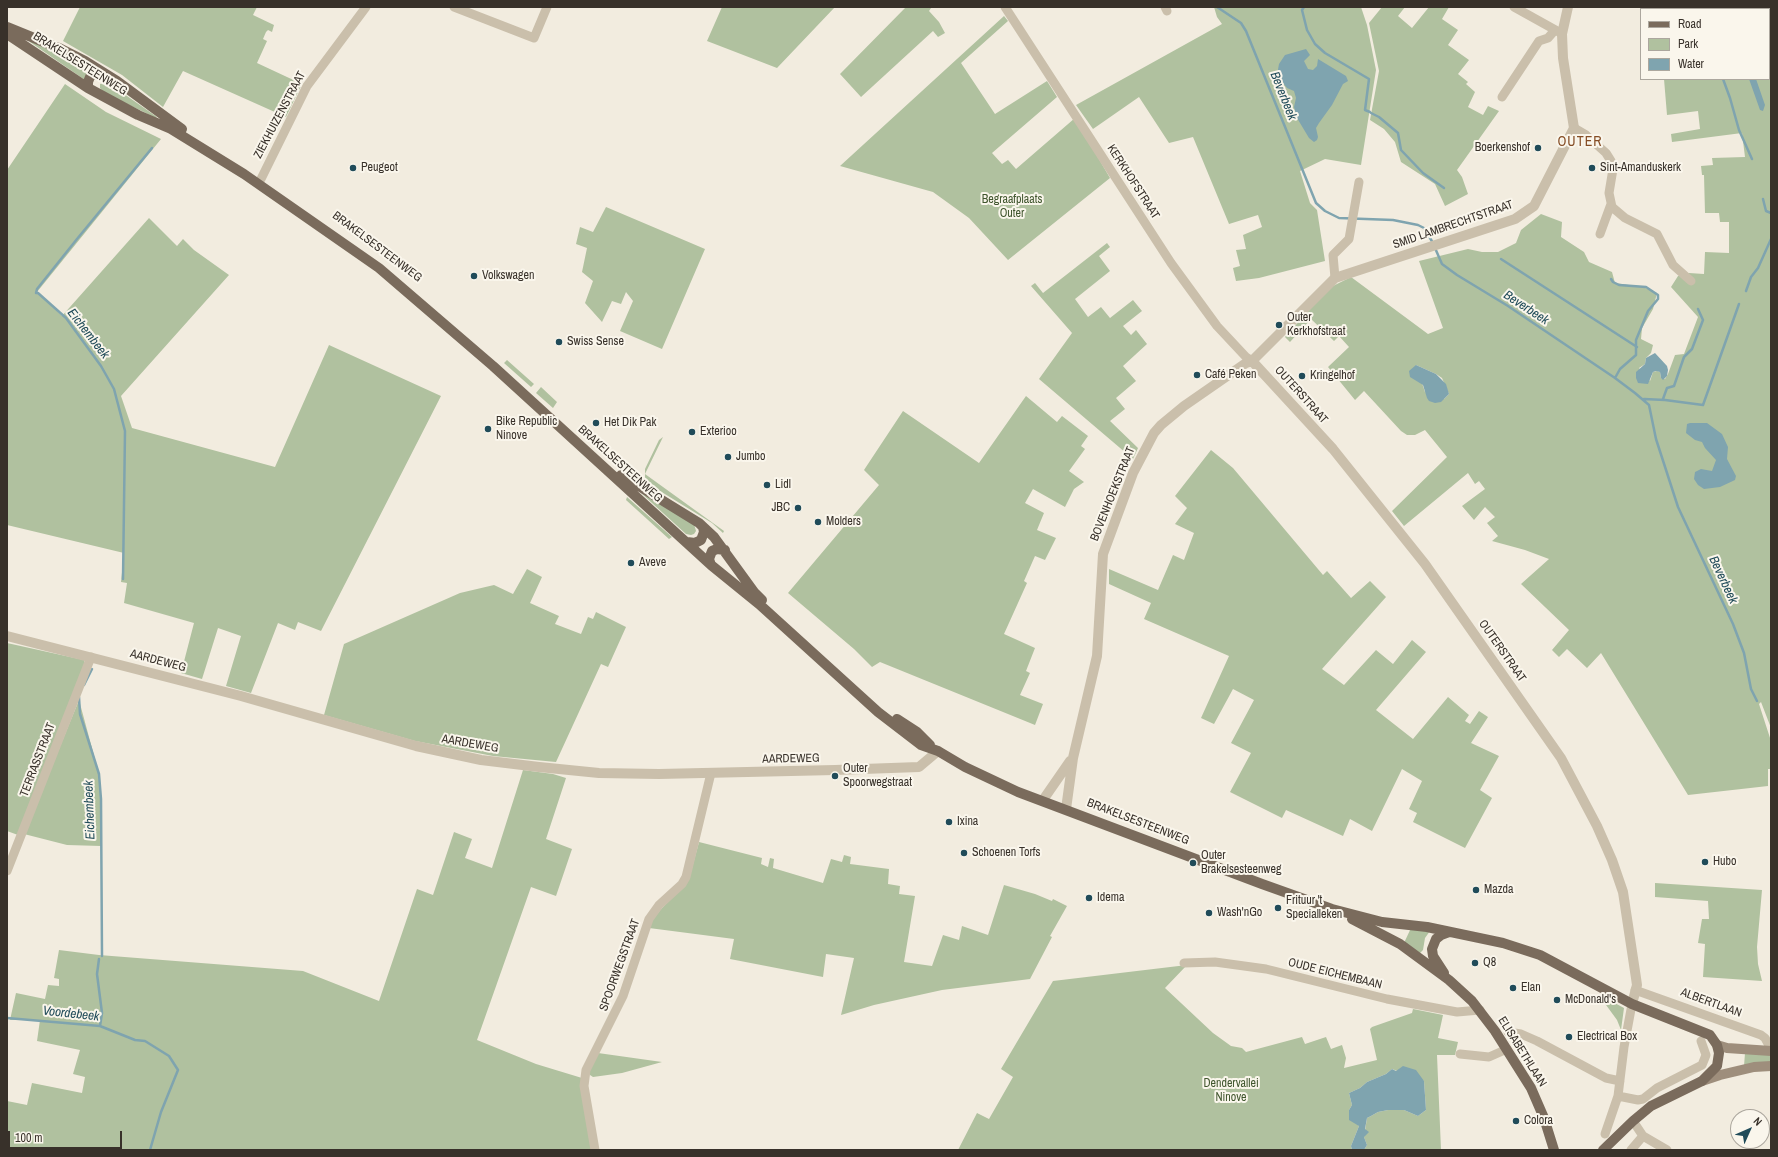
<!DOCTYPE html>
<html>
<head>
<meta charset="utf-8">
<style>
	body { margin:0 }
	#map { position:relative; width:1778px; height:1157px; overflow:hidden; background:#f2ecdf; font-family:"Archivo Narrow",sans-serif }
	canvas { display:block }
	.frame { position:absolute; inset:0; border:8px solid #38312a; pointer-events:none }
	.legend { position:absolute; left:1640px; top:8px; width:130px; height:72px; box-sizing:border-box; background:#faf6ec; border:1px solid #aca79e; margin:0; padding:5px 7px; list-style:none; font-size:12px; color:#38312a }
	.legend li { display:flex; align-items:center; gap:8px; height:20px }
	.legend b { width:20px; border:1px solid #aca79e }
	.north { position:absolute; left:1730px; top:1109px; width:40px; height:40px; box-sizing:border-box; background:#faf6ec; border:1px solid #aca79e; border-radius:50%; rotate:45deg; font-size:11px; font-weight:700; line-height:16px; text-align:center; color:#38312a }
	.north::after { content:''; display:block; margin:auto; width:14px; height:18px; background:#204b59; clip-path:polygon(50% 0,100% 100%,50% 72%,0 100%) }
	.scale { position:absolute; left:8px; top:1131px; width:114px; height:18px; box-sizing:border-box; border:2px solid #38312a; border-top:0; padding-left:5px; font-size:12px; line-height:14px; white-space:nowrap; color:#38312a; -webkit-text-stroke:3px #faf6ec; paint-order:stroke }
</style>
</head>
<body>
<div id="map">
<canvas width="1778" height="1157"></canvas>
<div class="frame"></div>
<ul class="legend">
<li><b style="height:5px;background:#7a6b5c"></b>Road</li>
<li><b style="height:11px;background:#b0c19f"></b>Park</li>
<li><b style="height:11px;background:#7fa4af"></b>Water</li>
</ul>
<div class="north">N</div>
<div class="scale">100 m</div>
</div>
<script>
const g = document.querySelector('canvas').getContext('2d');
g.lineJoin = 'round';
function paint(path, color) { g.fillStyle = color; g.fill(path, 'evenodd'); }
const shape = rows => new Path2D(rows.map(r => 'M' + r).join(''));
function stroke(path, color, width, dash) { g.strokeStyle = color; g.lineWidth = width; g.lineCap = dash ? 'butt' : 'round'; g.setLineDash(dash || []); g.stroke(path); }
function drawText(font, color, halo, rows, align = 'center') {
  g.font = font + ' "Archivo Narrow",sans-serif'; g.lineWidth = 4; g.setLineDash([]); g.textBaseline = 'middle'; g.strokeStyle = halo; g.fillStyle = color; for (const [text, x, y, turn = 0] of rows) {
    g.save(); g.translate(x, y); g.rotate((+turn || 0) * Math.PI / 180); g.textAlign = isNaN(turn) ? turn : align; if (halo) g.strokeText(text, 0, 0); g.fillText(text, 0, 0); g.restore();
  }
}
paint(shape([
	[80,7,257,7,253,15,274,25,272,32,268,30,266,32,263,39,267,41,257,63,302,84,286,117,183,71,163,107,122,75,63,41],
	[722,7,835,7,777,68,707,41],
	[906,7,929,7,931,8,929,11,939,22,945,33,938,37,933,31,861,97,840,74],
	[1214,7,1361,7,1367,25,1376,70,1361,165,1325,159,1300,171,1310,203,1317,210,1325,261,1259,278,1236,281,1233,268,1240,266,1236,250,1246,249,1243,235,1262,227,1258,215,1229,224,1193,137,1169,143,1139,97,1093,129,1076,105,1222,24,1217,17],
	[1382,7,1405,7,1398,16,1412,28,1429,7,1449,7,1442,19,1458,30,1448,45,1469,60,1458,74,1468,82,1466,84,1475,92,1468,107,1483,115,1488,106,1499,111,1457,170,1462,177,1468,194,1445,206,1435,184,1401,162,1395,142,1384,129,1370,120,1379,71,1369,23],
	[1704,7,1769,7,1771,14,1771,728,1761,702,1759,704,1771,741,1771,769,1768,769,1768,786,1688,795,1601,653,1587,668,1567,649,1559,657,1552,650,1569,630,1521,584,1549,559,1525,550,1492,541,1498,536,1487,523,1495,517,1485,507,1474,520,1462,506,1485,489,1479,481,1475,484,1468,473,1404,526,1392,511,1447,457,1425,430,1415,435,1407,435,1401,431,1364,391,1355,400,1328,367,1349,347,1339,336,1334,341,1311,319,1290,342,1285,337,1320,298,1333,286,1351,277,1428,334,1443,328,1419,261,1468,249,1482,252,1498,252,1516,243,1521,230,1541,214,1562,222,1561,237,1584,252,1589,262,1612,272,1615,283,1643,287,1657,293,1653,309,1642,328,1641,339,1653,345,1651,353,1646,358,1645,364,1639,368,1650,381,1653,372,1657,371,1660,372,1661,378,1665,379,1668,374,1675,355,1684,354,1698,317,1671,287,1678,276,1689,273,1704,274,1705,252,1729,253,1729,222,1720,222,1719,213,1705,213,1704,175,1702,175,1701,166,1713,165,1712,158,1745,157,1742,133,1672,142,1671,134,1700,129,1698,111,1667,115,1664,79,1769,79,1769,9,1703,9],
	[1416,365,1436,374,1442,378,1449,394,1444,399,1425,392],
	[1004,16,1008,21,961,63,995,114,1047,81,1057,97,992,153,1002,164,1008,160,1016,169,1075,118,1110,178,1008,260,969,218,933,192,840,166],
	[31,41,50,49,92,71,85,80,30,42],
	[107,82,157,117,156,118,103,92,100,88,100,84],
	[65,84,106,112,161,139,37,292,62,316,149,218,177,246,183,239,194,250,229,275,121,396,132,428,275,467,329,345,441,396,321,631,298,622,295,630,278,623,251,693,226,686,241,636,218,628,202,679,181,673,194,623,124,603,127,583,121,582,124,553,7,525,7,170],
	[606,207,705,249,662,349,620,331,633,301,626,292,621,304,612,301,602,322,585,303,593,281,582,272,587,248,576,244,580,227,593,232],
	[1107,243,1110,247,1099,256,1110,271,1075,299,1088,317,1101,307,1110,318,1133,300,1142,311,1123,326,1131,335,1136,330,1147,344,1123,366,1136,381,1116,398,1125,409,1110,421,1138,448,1133,459,1039,379,1072,333,1031,286,1035,283,1043,293],
	[507,360,534,384,531,387,504,363],
	[541,387,557,402,553,408,536,393],
	[1026,396,1057,422,1062,416,1088,436,1081,446,1085,449,1069,471,1084,482,1074,489,1065,507,1033,489,1025,503,1044,513,1037,530,1056,538,1045,560,1035,556,1024,581,1027,583,1004,634,1035,648,1026,671,1030,673,1020,695,1043,704,1035,725,880,662,872,667,854,649,788,593,879,485,864,470,903,411,979,463],
	[663,437,645,474,724,531,723,533,712,523,647,483,645,478,645,469,659,440],
	[1211,450,1233,468,1323,575,1327,571,1351,598,1370,581,1386,597,1322,669,1344,685,1376,650,1393,664,1412,640,1426,652,1376,710,1413,739,1448,697,1469,715,1465,721,1470,724,1479,711,1488,717,1471,743,1499,756,1480,790,1492,798,1465,848,1413,822,1417,813,1409,809,1422,781,1402,769,1372,831,1350,819,1343,836,1286,810,1282,818,1230,792,1251,753,1231,743,1254,700,1233,689,1214,724,1201,718,1229,656,1144,619,1151,603,1109,584,1109,569,1158,590,1173,555,1184,560,1194,533,1175,524,1187,508,1175,496],
	[640,492,694,524,696,531,694,534,691,535,686,534],
	[627,497,672,537,669,539,626,500],
	[527,569,542,577,530,603,559,616,555,624,581,634,588,617,593,619,596,612,626,627,608,667,601,664,556,762,493,756,415,741,324,715,344,644,460,593,494,585,513,594],
	[7,643,84,660,85,664,18,835,7,831],
	[79,700,99,774,101,799,101,846,67,845,24,834],
	[523,770,553,774,566,778,546,839,572,849,556,896,531,887,477,1040,536,1064,582,1078,592,1150,7,1150,7,1101,27,1105,32,1083,82,1093,85,1077,73,1074,80,1050,37,1041,40,1020,10,1020,16,993,45,999,48,985,59,986,59,979,54,978,59,950,99,955,303,971,379,1001,417,889,433,895,454,832,472,839,465,858,492,868],
	[699,842,762,858,761,864,768,867,770,858,774,859,773,868,823,883,831,859,842,862,844,855,851,857,850,864,889,869,888,884,900,886,899,894,915,896,904,962,932,966,943,935,959,940,962,926,988,935,1004,885,1035,894,1052,901,1053,899,1067,906,1050,936,1052,937,1030,979,942,990,874,1005,841,1015,854,958,826,954,823,977,730,959,734,939,649,928,652,919,689,879],
	[1655,883,1762,890,1757,947,1758,964,1762,981,1703,977,1705,944,1698,943,1702,919,1709,919,1708,901,1655,897],
	[1411,928,1430,931,1425,938,1423,950,1420,953,1404,943],
	[1187,965,1165,988,1213,1033,1231,1046,1242,1048,1246,1052,1302,1037,1305,1044,1326,1037,1331,1049,1342,1045,1346,1058,1344,1068,1377,1060,1370,1029,1372,1027,1412,1013,1413,1009,1443,1015,1438,1038,1458,1042,1455,1055,1437,1055,1441,1150,1364,1150,1367,1145,1364,1137,1367,1118,1371,1116,1378,1112,1388,1110,1404,1110,1418,1116,1426,1110,1424,1081,1392,1069,1386,1074,1367,1082,1360,1088,1349,1093,1352,1105,1349,1110,1359,1126,1351,1146,1352,1150,958,1150,977,1113,989,1119,1013,1077,1001,1069,1053,981],
	[1598,994,1624,1008,1621,1030,1617,1020],
	[598,1053,662,1062,622,1073,593,1077,590,1075,589,1070],
	[1745,1053,1771,1055,1771,1064,1744,1066]
]), '#b0c19f');
paint(shape([
	[1306,49,1310,55,1304,61,1308,69,1313,70,1317,66,1318,59,1346,76,1348,81,1343,84,1332,105,1319,123,1316,128,1318,137,1317,140,1314,142,1309,138,1297,118,1294,107,1296,98,1294,91,1287,88,1277,75,1279,64,1285,55],
	[1749,79,1756,79,1765,105,1763,111,1760,110],
	[1655,353,1667,366,1668,370,1667,376,1663,380,1661,378,1660,372,1656,371,1653,372,1648,384,1638,383,1636,378,1636,372,1645,364,1646,358],
	[1416,365,1436,374,1446,384,1449,394,1441,402,1435,403,1429,401,1427,398,1423,385,1410,377,1409,371],
	[1690,423,1707,423,1722,434,1728,447,1727,459,1736,476,1735,480,1720,487,1704,489,1698,485,1694,479,1695,472,1701,469,1712,471,1716,460,1705,448,1702,442,1695,440,1686,433,1687,424],
	[1403,1066,1416,1070,1424,1081,1426,1110,1418,1116,1404,1110,1388,1110,1378,1112,1371,1116,1367,1118,1365,1129,1369,1132,1364,1137,1367,1145,1364,1150,1352,1150,1351,1146,1359,1126,1349,1120,1349,1110,1352,1105,1349,1093,1360,1088,1367,1082,1386,1074,1392,1069,1396,1071]
]), '#7fa4af');
stroke(shape([
	[1217,7,1241,23,1246,31,1316,203,1325,211,1339,218,1393,220,1418,225,1424,228,1433,243],
	[1304,7,1302,10,1307,30,1315,44,1325,53,1369,79,1365,110,1370,112],
	[1707,9,1707,7],
	[1723,79,1730,98,1739,130,1752,159],
	[1371,113,1379,117,1398,133,1401,150,1423,173,1444,188],
	[1763,199,1766,211,1771,213],
	[1435,248,1442,264,1457,275,1508,306,1615,378,1635,393,1649,405,1656,439,1678,507,1733,624,1744,653,1751,689,1757,701],
	[1501,259,1637,347],
	[1611,279,1613,282,1619,285,1646,287,1658,295,1658,299,1648,311,1636,340,1636,355,1620,369,1615,378],
	[1746,291,1751,277,1758,268,1771,239],
	[1644,399,1665,400,1703,405,1739,304],
	[1663,399,1667,388,1674,386,1684,357,1692,349,1703,320,1698,309],
	[123,579,125,431,114,389,101,366,66,318,38,293,36,293,37,289,77,239,152,148],
	[84,685,92,669],
	[79,697,80,714,99,774,101,799,102,956],
	[99,959,97,974,102,1013,100,1026],
	[7,1018,100,1026,135,1040,145,1041,169,1056,178,1070,161,1112,150,1150]
]), '#7fa4af', 2.5);
stroke(shape([
	[454,7,534,38,547,7],
	[1005,7,1171,263,1217,326,1246,357,1252,361],
	[1165,7,1167,11],
	[1514,7,1559,32],
	[1502,97,1539,41,1548,38,1555,30],
	[1574,128,1586,135,1606,153,1611,161,1613,169,1609,193,1612,207,1625,218,1657,234,1673,265,1691,281],
	[261,179,307,86,366,7],
	[1600,234,1611,204],
	[1335,278,1333,255,1349,239,1359,182],
	[7,871,91,657],
	[1184,963,1215,962,1266,969,1387,999,1457,1012,1480,1010],
	[1635,990,1761,1035,1765,1038,1771,1049],
	[1508,1032,1521,1034,1537,1041,1606,1078,1620,1081],
	[1460,1054,1489,1057,1507,1049],
	[1618,1096,1638,1100,1643,1099,1657,1088,1702,1065,1706,1055,1701,1041],
	[1633,1121,1643,1136,1667,1150],
	[1605,1134,1618,1096,1624,1047,1632,1004],
	[595,1150,584,1086,586,1070,623,996,649,919,659,905,682,884,686,877,711,773],
	[1631,1150,1643,1136]
]), '#cabfab', 9);
stroke(shape([
	[1252,361,1333,449,1425,564,1561,758,1597,826,1612,860,1623,892,1636,978,1637,985,1632,1004],
	[7,636,241,696,416,746,481,760,539,767,599,773,659,774,835,770,919,767,938,751],
	[1043,800,1070,761],
	[1066,809,1073,758,1097,656,1103,554,1133,473,1154,433,1161,425,1184,406,1246,363,1252,361,1335,278,1515,219,1534,206,1574,128,1563,58,1562,34,1568,7]
]), '#cabfab', 10);
stroke(shape([
	[1717,1045,1727,1048,1771,1051],
	[1702,1081,1720,1075,1754,1067,1771,1066]
]), '#9e8e7c', 10);
stroke(shape([
	[7,27,61,49,85,61,117,81,182,129],
	[7,34,88,88,138,115,171,129,244,174,379,268,493,366,711,565,759,604,878,712,921,745,938,751,965,767,1018,792,1262,884,1332,909,1382,922,1427,927,1503,943,1540,955,1632,1004,1710,1035,1717,1045,1719,1053,1717,1066,1702,1081,1651,1106,1633,1121,1603,1150],
	[88,88,88,82,90,77,94,73,100,71],
	[621,475,699,523,714,537,754,592,762,600],
	[687,542,695,543,701,540,704,532,703,527],
	[711,565,709,559,712,551,717,549,725,550],
	[897,719,917,732,930,745],
	[1352,919,1400,944,1449,980,1472,1001,1495,1031,1531,1088,1544,1118,1554,1150],
	[1444,973,1433,956,1432,949,1436,939,1441,935,1449,932]
]), '#7a6b5c', 10);
for (const [x, y, r, color] of [
	[1538,148,4,"#204b59"],
	[353,168,4,"#204b59"],
	[1592,168,4,"#204b59"],
	[474,276,4,"#204b59"],
	[1279,325,4,"#204b59"],
	[559,342,4,"#204b59"],
	[1197,375,4,"#204b59"],
	[1302,376,4,"#204b59"],
	[596,423,4,"#204b59"],
	[488,429,4,"#204b59"],
	[692,432,4,"#204b59"],
	[728,457,4,"#204b59"],
	[767,485,4,"#204b59"],
	[798,508,4,"#204b59"],
	[818,522,4,"#204b59"],
	[631,563,4,"#204b59"],
	[835,776,4,"#204b59"],
	[949,822,4,"#204b59"],
	[964,853,4,"#204b59"],
	[1705,862,4,"#204b59"],
	[1193,863,4,"#204b59"],
	[1476,890,4,"#204b59"],
	[1089,898,4,"#204b59"],
	[1278,908,4,"#204b59"],
	[1209,913,4,"#204b59"],
	[1475,963,4,"#204b59"],
	[1513,988,4,"#204b59"],
	[1557,1000,4,"#204b59"],
	[1569,1037,4,"#204b59"],
	[1516,1121,4,"#204b59"]
]) { const dot = new Path2D(); dot.arc(x, y, r, 0, 2 * Math.PI); g.fillStyle = color; g.fill(dot); stroke(dot, '#faf6ec', 1.5); }
drawText('12px', '#38312a', '#faf6ec', [
	["BRAKELSESTEENWEG",80,64,32],
	["ZIEKHUIZENSTRAAT",280,115,-62],
	["KERKHOFSTRAAT",1133,182,57],
	["SMID LAMBRECHTSTRAAT",1453,225,-19],
	["BRAKELSESTEENWEG",377,247,37],
	["OUTERSTRAAT",1301,395,48],
	["BRAKELSESTEENWEG",620,464,42],
	["BOVENHOEKSTRAAT",1113,494,-68],
	["OUTERSTRAAT",1502,651,55],
	["AARDEWEG",158,661,15],
	["AARDEWEG",470,744,10],
	["AARDEWEG",791,759,-1],
	["TERRASSTRAAT",38,760,-69],
	["BRAKELSESTEENWEG",1138,822,21],
	["SPOORWEGSTRAAT",620,965,-70],
	["OUDE EICHEMBAAN",1335,974,14],
	["ALBERTLAAN",1711,1003,20],
	["ELISABETHLAAN",1522,1052,58]
]);
drawText('12px', '#38312a', '#faf6ec', [
	["Boerkenshof",1530,148,"right"],
	["Peugeot",361,168],
	["Sint-Amanduskerk",1600,168],
	["Volkswagen",482,276],
	["Outer",1287,318],
	["Kerkhofstraat",1287,332],
	["Swiss Sense",567,342],
	["Café Peken",1205,375],
	["Kringelhof",1310,376],
	["Bike Republic",496,422],
	["Ninove",496,436],
	["Het Dik Pak",604,423],
	["Exterioo",700,432],
	["Jumbo",736,457],
	["Lidl",775,485],
	["JBC",790,508,"right"],
	["Molders",826,522],
	["Aveve",639,563],
	["Outer",843,769],
	["Spoorwegstraat",843,783],
	["Ixina",957,822],
	["Schoenen Torfs",972,853],
	["Outer",1201,856],
	["Brakelsesteenweg",1201,870],
	["Hubo",1713,862],
	["Mazda",1484,890],
	["Idema",1097,898],
	["Frituur 't",1286,901],
	["Specialleken",1286,915],
	["Wash'nGo",1217,913],
	["Q8",1483,963],
	["Elan",1521,988],
	["McDonald's",1565,1000],
	["Electrical Box",1577,1037],
	["Colora",1524,1121]
], 'left');
drawText('12px', '#40562e', '#faf6ec', [
	["Begraafplaats",1012,200],
	["Outer",1012,214],
	["Dendervallei",1231,1084],
	["Ninove",1231,1098]
]);
drawText('italic 13px', '#204b59', '#faf6ec', [
	["Beverbeek",1283,96,68],
	["Beverbeek",1526,308,33],
	["Eichembeek",88,334,52],
	["Beverbeek",1723,580,65],
	["Eichembeek",90,810,-92],
	["Voordebeek",71,1014,6]
]);
g.letterSpacing = '1px';
drawText('14px', '#854d25', '#faf6ec', [
	["OUTER",1580,142]
]);
g.letterSpacing = '0px';
</script>
</body>
</html>
